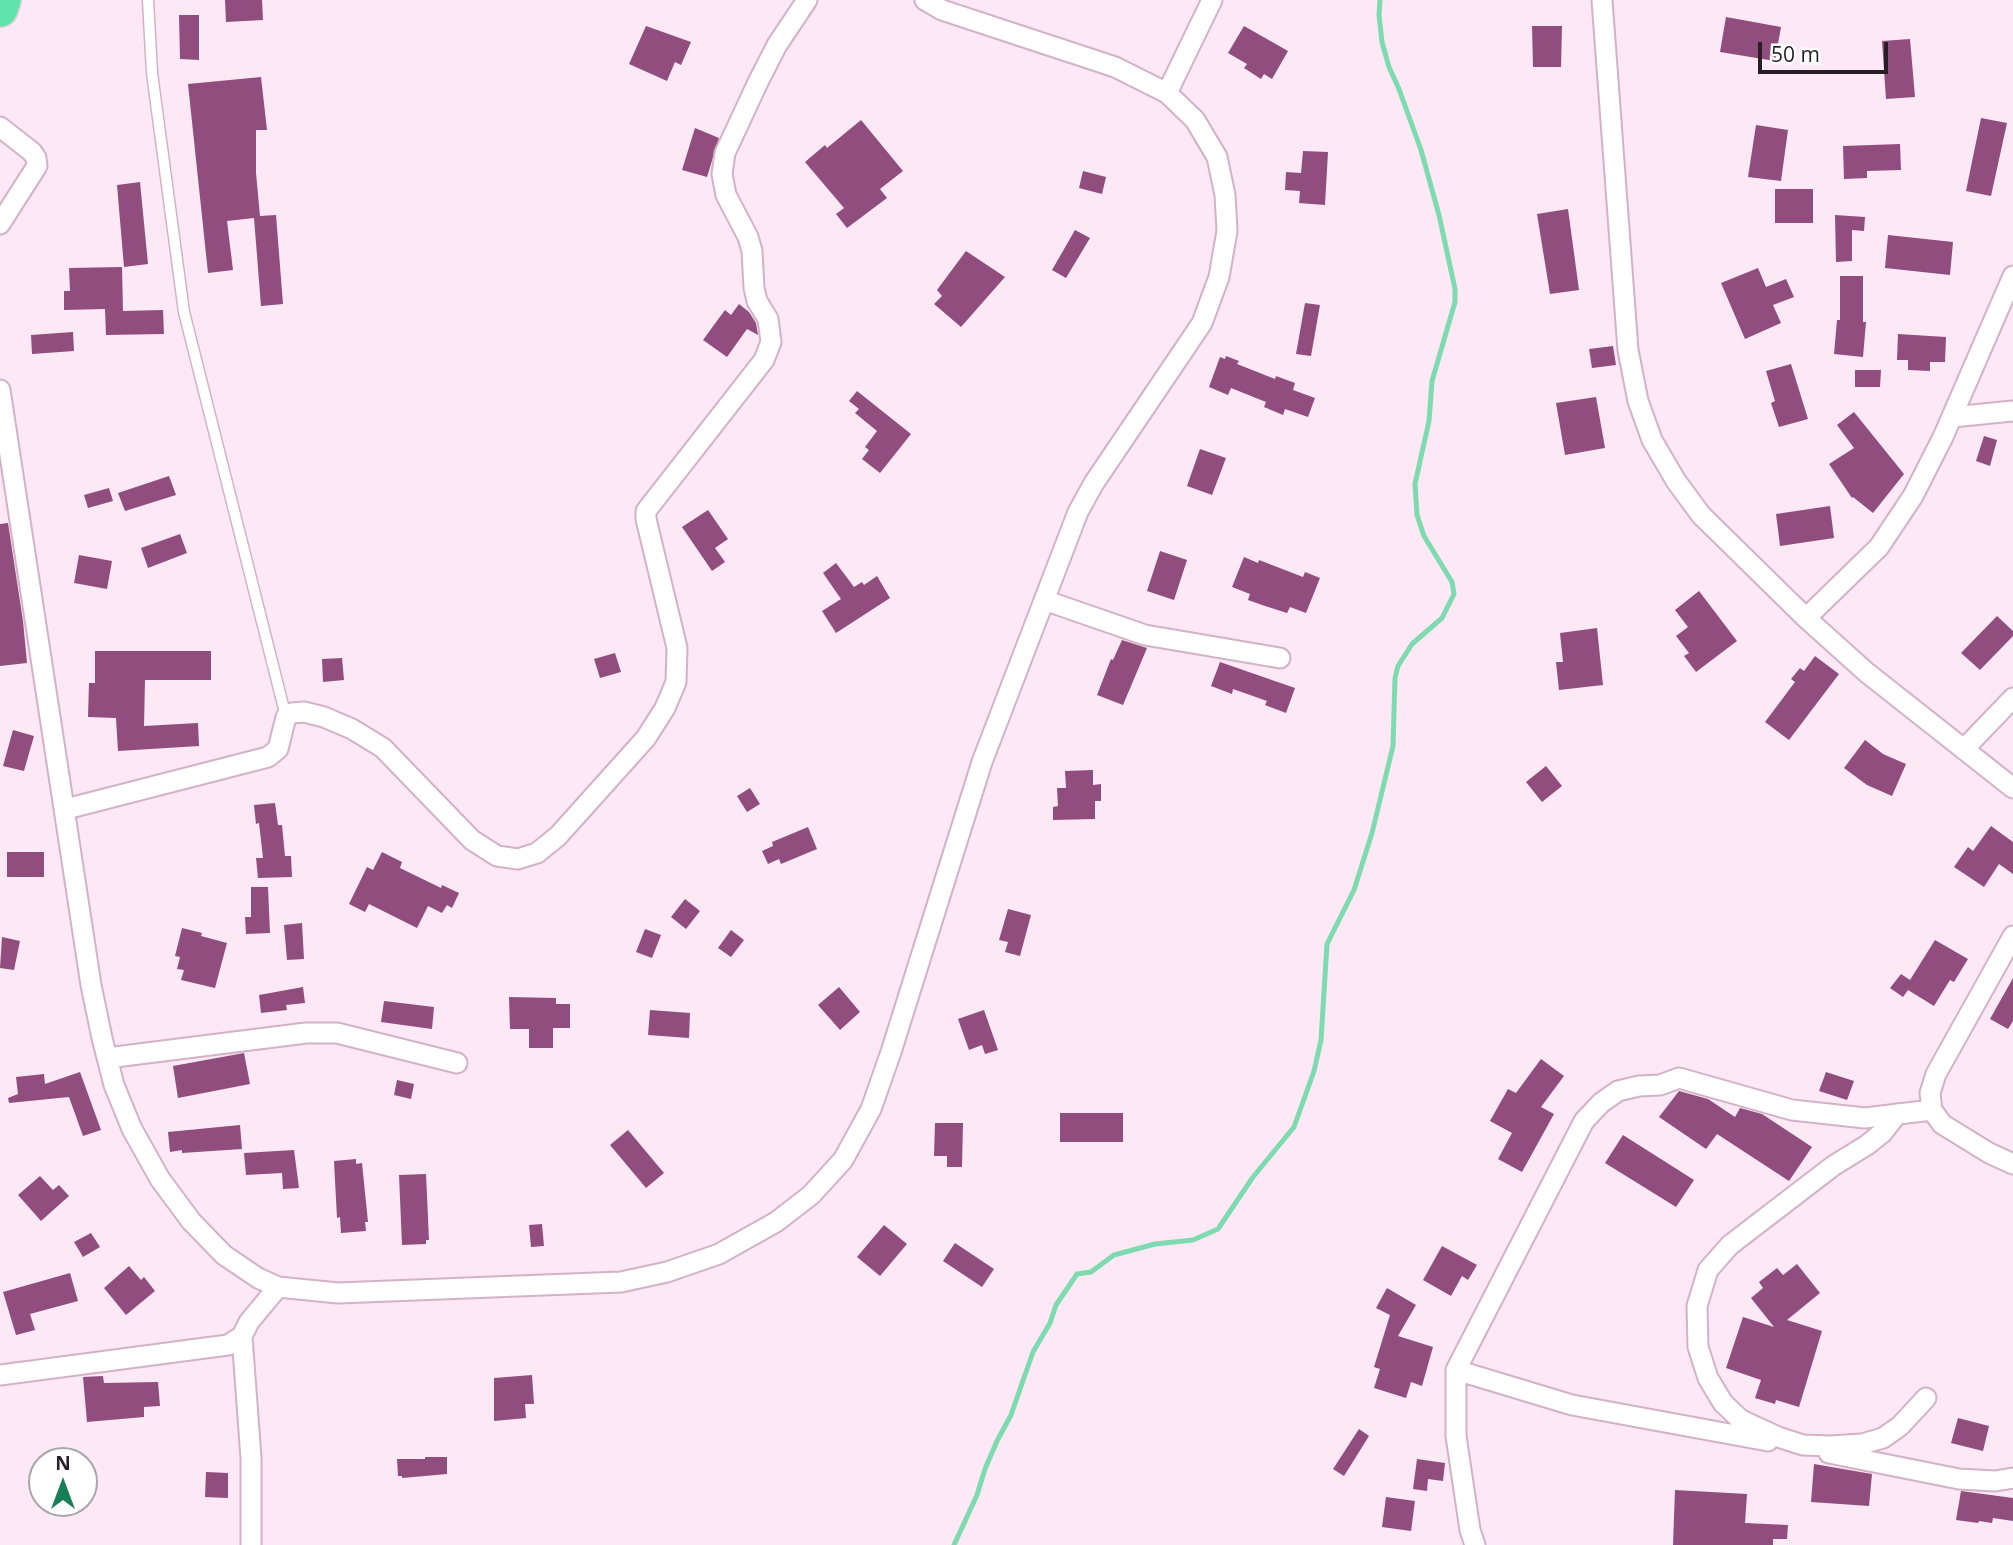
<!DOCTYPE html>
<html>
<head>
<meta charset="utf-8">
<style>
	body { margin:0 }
	#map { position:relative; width:2013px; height:1545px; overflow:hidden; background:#fde8f5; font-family:"Open Sans",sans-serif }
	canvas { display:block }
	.north { position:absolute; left:28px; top:1447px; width:70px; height:70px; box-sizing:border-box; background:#fff; border:2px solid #aaa5a8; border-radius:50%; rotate:0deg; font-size:19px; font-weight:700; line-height:28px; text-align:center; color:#2a1e26 }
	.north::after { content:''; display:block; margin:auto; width:24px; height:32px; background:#187e57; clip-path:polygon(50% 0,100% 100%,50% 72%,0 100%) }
	.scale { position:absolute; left:1758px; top:42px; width:130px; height:32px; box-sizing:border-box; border:4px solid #2a1e26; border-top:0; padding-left:9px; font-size:21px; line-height:24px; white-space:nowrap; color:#2a1e26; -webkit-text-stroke:5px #fff; paint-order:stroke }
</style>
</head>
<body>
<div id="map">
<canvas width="2013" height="1545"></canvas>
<div class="north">N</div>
<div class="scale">50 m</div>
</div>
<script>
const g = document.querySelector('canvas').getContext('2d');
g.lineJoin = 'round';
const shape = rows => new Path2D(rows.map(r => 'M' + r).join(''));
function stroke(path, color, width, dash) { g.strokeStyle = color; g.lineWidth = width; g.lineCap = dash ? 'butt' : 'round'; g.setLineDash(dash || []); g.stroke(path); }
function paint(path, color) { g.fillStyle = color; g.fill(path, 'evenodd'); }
stroke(shape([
	[954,1545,977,1495,985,1469,997,1441,1011,1415,1033,1352,1050,1323,1056,1305,1077,1274,1091,1272,1114,1255,1155,1244,1193,1240,1218,1229,1253,1177,1294,1127,1314,1071,1321,1040,1327,944,1354,890,1372,833,1393,746,1395,678,1398,666,1412,644,1442,618,1454,594,1452,582,1424,536,1417,515,1415,484,1429,421,1432,381,1455,302,1455,289,1439,215,1421,150,1399,89,1389,67,1382,42,1379,15,1380,0]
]), '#7edbaf', 5);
paint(shape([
	[225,0,262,0,263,20,226,22],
	[179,15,199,15,199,60,180,59],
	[1726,17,1781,27,1775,61,1720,52],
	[646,26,691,42,681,65,675,62,667,81,629,64],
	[1244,26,1288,51,1272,79,1264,74,1261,79,1244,68,1247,64,1228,53],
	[1532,26,1562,26,1561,67,1533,67],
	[1910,39,1915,97,1886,99,1882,41],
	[261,77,267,130,256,130,256,173,260,216,276,215,283,304,261,306,254,218,227,221,233,270,208,273,188,84],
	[1981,118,2007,123,1991,196,1966,191],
	[861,120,903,171,880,189,887,198,847,228,836,214,844,208,805,162,825,145,827,148],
	[1756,125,1788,130,1781,181,1748,177],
	[695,128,719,138,707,177,682,170],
	[1900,144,1901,170,1867,171,1867,178,1844,179,1843,146],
	[1303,151,1328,152,1325,205,1299,203,1300,191,1285,190,1286,172,1301,173],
	[1083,171,1106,177,1102,194,1079,188],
	[140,182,148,264,124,267,117,185],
	[1775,189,1813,189,1813,223,1775,223],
	[1568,209,1579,290,1550,294,1537,214],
	[1835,215,1865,217,1864,231,1852,230,1852,261,1836,262],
	[1075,230,1090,238,1066,278,1052,270],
	[1888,235,1953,242,1950,275,1885,268],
	[966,251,1005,277,961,327,934,304,942,296,937,290],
	[122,267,123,311,163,310,164,334,106,335,105,309,64,310,64,291,70,291,69,268],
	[1758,268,1766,287,1786,279,1794,297,1773,305,1781,323,1745,339,1721,283],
	[1840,276,1863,276,1863,322,1866,322,1863,357,1834,354,1837,320,1840,320],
	[1305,303,1320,305,1311,356,1296,354],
	[739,304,749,312,756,323,758,335,747,329,727,357,703,340,725,310,731,315],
	[73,332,74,351,32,354,31,335],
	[1898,334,1946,337,1945,362,1930,362,1930,371,1908,370,1908,360,1897,360],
	[1613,346,1616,365,1592,368,1589,349],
	[1226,356,1239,361,1237,364,1275,379,1276,376,1295,383,1293,390,1315,398,1308,417,1285,409,1283,415,1264,407,1266,402,1231,388,1228,395,1209,387,1220,357,1225,359],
	[1791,364,1808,419,1779,427,1771,403,1775,401,1766,371],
	[1855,370,1881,370,1880,387,1855,387],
	[857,391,911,434,880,473,862,459,869,450,865,447,877,431,855,413,859,409,849,401],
	[1596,397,1605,448,1565,455,1556,403],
	[1854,412,1904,474,1873,513,1853,497,1852,498,1829,464,1854,448,1837,425],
	[1984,436,1997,440,1990,466,1976,461],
	[1200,449,1226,458,1212,495,1187,486],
	[169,476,176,495,125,511,118,493],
	[109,488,113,501,88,508,84,495],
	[1830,506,1834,538,1780,546,1776,514],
	[708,510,728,539,715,548,725,562,712,571,682,527],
	[8,523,23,621,27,663,0,666,0,524],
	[180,534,187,553,148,568,141,548],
	[1160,551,1187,560,1174,600,1147,591],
	[79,555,112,561,107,589,74,583],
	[1244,557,1258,563,1259,560,1303,577,1305,572,1320,578,1306,613,1290,607,1287,613,1262,605,1248,600,1250,594,1232,587],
	[836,563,854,587,862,582,864,585,877,576,890,598,836,633,822,611,841,599,823,573],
	[1699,591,1737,641,1696,672,1684,656,1689,653,1676,636,1688,627,1675,610],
	[1997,616,2013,631,2013,636,1980,670,1961,653],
	[1597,628,1603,685,1559,690,1556,662,1563,662,1560,633],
	[1122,640,1147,648,1123,705,1097,695,1111,659,1113,660],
	[95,651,211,651,211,680,145,680,144,726,198,723,199,746,118,751,116,718,88,717,89,683,95,683],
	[615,653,621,672,600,678,594,659],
	[1815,656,1839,674,1789,740,1765,722,1795,682,1791,679,1800,668,1804,671],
	[342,658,344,680,323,682,322,659],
	[1220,662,1295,688,1286,713,1265,705,1267,701,1233,689,1232,694,1211,686],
	[13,730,34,736,24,771,3,766],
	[1865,740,1883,754,1906,764,1892,796,1867,785,1844,768],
	[1546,766,1562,786,1542,802,1526,782],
	[1093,770,1093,785,1101,784,1101,801,1095,801,1095,819,1053,820,1053,807,1058,806,1057,788,1066,788,1065,771],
	[750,788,760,804,747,812,737,796],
	[275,803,278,825,282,825,285,856,291,856,292,877,258,878,256,858,263,858,259,823,256,824,254,805],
	[1991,826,2013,842,2013,874,1999,864,1984,887,1954,867,1968,847,1973,851],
	[808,827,817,849,781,864,779,859,768,864,762,851,773,846,772,842],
	[7,852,44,852,44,877,7,877],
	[382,852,402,862,400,868,441,888,442,885,459,893,452,908,447,905,442,913,428,906,417,928,369,904,365,912,349,904,367,867,373,870],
	[251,887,268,887,270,933,246,934,245,917,251,917],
	[685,899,700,911,686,929,671,917],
	[1008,909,1031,915,1020,956,1005,952,1008,942,999,940],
	[302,923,304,959,287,960,284,925],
	[182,928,202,933,201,936,227,943,215,988,181,980,184,970,177,969,180,957,175,956],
	[645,929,661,935,652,958,636,952],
	[731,930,744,940,731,957,718,948],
	[2,937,20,941,14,970,0,968],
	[1935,940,1968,959,1954,982,1950,980,1934,1006,1908,990,1903,997,1890,988,1901,974,1910,980],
	[2013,978,2013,1021,2008,1029,1990,1019],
	[303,987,305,1003,286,1005,287,1010,261,1013,259,995],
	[839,987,860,1012,840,1030,818,1005],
	[509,997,556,998,556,1004,570,1004,570,1028,553,1028,553,1048,529,1048,529,1029,510,1029],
	[384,1001,434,1007,432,1029,381,1022],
	[650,1010,690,1013,689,1038,648,1035],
	[984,1010,998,1050,985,1054,982,1045,969,1050,958,1019],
	[244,1053,250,1084,178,1098,173,1066],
	[1541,1059,1564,1076,1541,1107,1554,1114,1522,1172,1498,1159,1512,1133,1490,1121,1508,1089,1516,1093],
	[80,1072,101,1130,83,1136,69,1097,9,1103,8,1098,18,1094,16,1077,44,1074,45,1084],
	[1826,1072,1854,1081,1847,1100,1819,1091],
	[397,1080,414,1084,411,1099,394,1095],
	[1679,1091,1708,1099,1735,1117,1740,1108,1762,1114,1812,1147,1789,1181,1717,1134,1706,1149,1659,1117],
	[1060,1113,1123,1113,1123,1142,1060,1142],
	[935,1123,963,1123,962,1167,947,1167,947,1156,934,1156],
	[240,1125,242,1149,182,1153,182,1150,170,1152,168,1132],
	[628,1130,664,1173,646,1188,610,1145],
	[1623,1135,1694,1180,1676,1207,1605,1163],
	[294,1150,299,1188,283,1189,282,1173,246,1175,244,1153],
	[356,1159,356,1164,362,1163,368,1222,365,1222,366,1231,341,1233,340,1217,337,1218,334,1161],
	[426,1174,429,1240,426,1240,426,1244,402,1245,399,1175],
	[40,1176,53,1190,59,1185,69,1196,41,1221,18,1195],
	[542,1224,544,1246,531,1247,529,1225],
	[884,1225,907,1244,880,1276,857,1257],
	[91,1233,100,1247,83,1257,74,1242],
	[955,1243,994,1269,982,1287,943,1261],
	[1442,1246,1477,1265,1468,1280,1462,1276,1451,1296,1423,1280],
	[1797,1264,1820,1293,1787,1320,1822,1331,1799,1407,1776,1400,1775,1404,1755,1398,1761,1380,1726,1368,1743,1317,1774,1327,1751,1298,1763,1288,1759,1282,1777,1268,1783,1275],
	[129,1266,141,1280,144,1277,155,1291,126,1315,104,1288],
	[70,1273,78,1301,30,1314,35,1330,16,1335,3,1292],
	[1387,1288,1416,1305,1398,1336,1433,1347,1422,1386,1411,1382,1406,1398,1374,1388,1380,1369,1374,1367,1390,1315,1376,1308],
	[532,1375,534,1404,525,1404,526,1418,494,1421,494,1378],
	[103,1376,104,1383,158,1382,160,1406,144,1407,144,1417,87,1422,83,1377],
	[1958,1418,1989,1426,1983,1451,1951,1443],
	[1359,1429,1369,1436,1344,1476,1333,1469],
	[425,1457,447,1457,447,1474,402,1478,402,1476,398,1476,397,1459,425,1459],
	[1417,1459,1445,1463,1443,1481,1428,1479,1427,1491,1413,1489],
	[1814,1464,1872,1474,1869,1506,1811,1502],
	[206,1472,228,1473,228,1498,205,1497],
	[1675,1490,1747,1494,1745,1523,1788,1525,1787,1539,1773,1539,1773,1545,1673,1545],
	[1961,1491,2013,1498,2013,1521,1993,1518,1992,1523,1979,1521,1978,1523,1956,1520],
	[1386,1497,1415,1501,1411,1531,1382,1527]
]), '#904d7d');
const lane = shape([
	[148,0,152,73,184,312,286,717]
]);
const street = shape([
	[1602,0,1628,350,1638,401,1652,440,1676,481,1701,515,1806,618,1866,672,2013,788],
	[1167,93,1212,0],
	[0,127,32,152,36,158,37,166,0,224],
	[0,390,91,985,102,1038,114,1085,132,1129,160,1179,191,1221,224,1255,258,1278,278,1287,338,1293,621,1282,667,1272,719,1254,776,1222,811,1195,843,1160,871,1109,891,1052,982,762,1078,512,1094,483,1202,323,1219,277,1227,231,1225,195,1217,157,1195,120,1167,93,1115,67,942,10,925,0],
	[1952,417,2013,411],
	[1044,600,1145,635,1280,658],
	[1806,618,1879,547,1913,496,1943,437,2013,276],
	[1964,749,2013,698],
	[66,809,268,757,278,749,286,717,292,713,304,712,324,717,352,729,383,748,472,840,497,856,518,859,537,853,558,836,646,738,665,708,676,682,677,648,646,519,646,511,764,360,771,342,768,319,757,301,754,288,752,251,748,237,726,195,722,174,725,153,759,80,777,45,807,0],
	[2013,936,1936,1074,1930,1093,1932,1110,1942,1124,1989,1153,2013,1164],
	[107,1058,306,1033,337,1033,457,1063],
	[1897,1114,1882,1133,1867,1145,1833,1166,1730,1245,1708,1270,1697,1306,1698,1347,1708,1378,1723,1403,1741,1420,1778,1437,1803,1445,1830,1446,1862,1444,1883,1438,1900,1426,1926,1398],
	[242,1336,251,1458,251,1545],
	[1456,1370,1572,1405,1768,1441],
	[0,1375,228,1345,242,1336,249,1322,278,1287],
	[1829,1453,1959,1479,1995,1481,2013,1478],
	[1475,1545,1470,1530,1456,1436,1456,1370,1584,1121,1601,1103,1618,1091,1639,1086,1660,1085,1679,1078,1792,1110,1865,1118,1932,1110]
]);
const highway = shape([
	[0,9,3,0]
]);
stroke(lane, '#d3b2c7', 13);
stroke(street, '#d3b2c7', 23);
stroke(highway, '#d4d2d4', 38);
stroke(lane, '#fff', 10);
stroke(street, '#fff', 19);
stroke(highway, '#61e4ab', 35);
</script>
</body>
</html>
